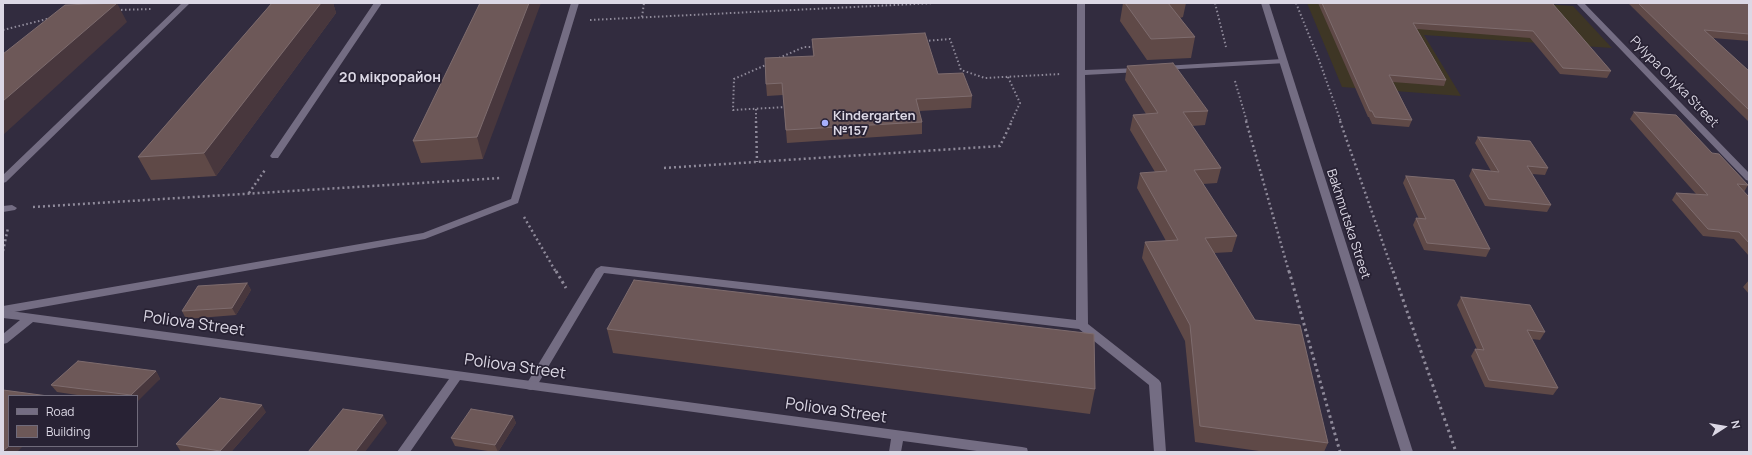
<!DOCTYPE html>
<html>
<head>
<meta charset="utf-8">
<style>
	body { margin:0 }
	#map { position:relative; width:1752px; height:455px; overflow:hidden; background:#322c3f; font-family:Manrope,sans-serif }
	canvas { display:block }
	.frame { position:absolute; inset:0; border:4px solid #dcd8e5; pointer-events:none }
	.legend { position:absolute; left:8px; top:395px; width:130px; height:52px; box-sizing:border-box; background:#282234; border:1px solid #706b7b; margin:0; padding:5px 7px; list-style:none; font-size:12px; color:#dcd8e5 }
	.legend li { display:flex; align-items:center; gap:8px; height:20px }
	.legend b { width:20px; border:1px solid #706b7b }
	.north { position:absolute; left:1704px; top:407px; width:40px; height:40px; -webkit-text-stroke:3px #282234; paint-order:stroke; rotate:78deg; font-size:11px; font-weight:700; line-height:16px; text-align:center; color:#dcd8e5 }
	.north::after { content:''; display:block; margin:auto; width:14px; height:18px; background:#dcd8e5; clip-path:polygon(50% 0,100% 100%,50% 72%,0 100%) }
</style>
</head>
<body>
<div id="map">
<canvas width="1752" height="455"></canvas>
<div class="frame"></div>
<ul class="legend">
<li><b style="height:5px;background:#746d83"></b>Road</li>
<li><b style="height:11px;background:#6d5858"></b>Building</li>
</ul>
<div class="north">N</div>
</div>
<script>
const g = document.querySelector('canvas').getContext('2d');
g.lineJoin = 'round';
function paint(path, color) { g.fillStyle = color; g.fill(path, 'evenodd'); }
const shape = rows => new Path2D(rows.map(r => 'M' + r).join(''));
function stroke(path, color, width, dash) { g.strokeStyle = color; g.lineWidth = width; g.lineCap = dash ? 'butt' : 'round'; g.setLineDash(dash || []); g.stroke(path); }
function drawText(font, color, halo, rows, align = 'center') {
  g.font = font + ' Manrope,sans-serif'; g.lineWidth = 3.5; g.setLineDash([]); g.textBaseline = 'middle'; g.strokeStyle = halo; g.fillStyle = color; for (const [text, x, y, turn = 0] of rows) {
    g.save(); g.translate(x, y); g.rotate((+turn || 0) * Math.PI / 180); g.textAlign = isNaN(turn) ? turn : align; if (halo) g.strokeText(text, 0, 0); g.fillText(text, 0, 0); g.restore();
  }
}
paint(shape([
	[1307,3,1529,3,1573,6,1612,48,1424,35,1461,96,1342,87]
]), '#3e3625');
stroke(shape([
	[1215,3,1226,47],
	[1296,3,1319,60,1341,122],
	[92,5,97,3],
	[117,10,152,9],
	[642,17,644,3],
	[590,20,935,3],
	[3,30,51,18],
	[925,41,950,39,961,70,985,78,1061,74],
	[779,58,804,47,814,47],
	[768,64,734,79,733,110,786,107],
	[1008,77,1020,103,1011,122],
	[1235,81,1247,122],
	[756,109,756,122]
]), '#8f8a9a', 2, [1.5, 2.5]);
stroke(shape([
	[756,121,757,162],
	[1246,121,1289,272],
	[1340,121,1393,272],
	[664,168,1000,146,1012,121],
	[249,193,265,170],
	[33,207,501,178],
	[524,217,556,272],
	[3,251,8,228]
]), '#8f8a9a', 2.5, [2, 3]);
stroke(shape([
	[556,271,566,288],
	[1289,271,1340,452],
	[1393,271,1456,452]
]), '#8f8a9a', 3, [2.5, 3.5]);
paint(shape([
	[182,3,190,3,6,182,3,183,3,175,182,3],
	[374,3,382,3,278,158,272,158,270,156,374,3],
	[571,3,579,3,518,203,425,239,3,314,3,306,423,233,511,199,571,3],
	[1077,3,1085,3,1085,70,1139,68,1143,70,1139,72,1085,75,1088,324,1159,380,1161,383,1166,452,1154,452,1149,385,1079,329,604,273,535,389,531,390,527,389,525,386,527,383,596,269,601,266,1076,320,1077,3],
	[1283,59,1286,59,1286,63,1163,70,1159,68,1163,66,1283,59],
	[12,205,17,208,15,210,3,212,3,206,12,205]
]), '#746d83');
paint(shape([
	[1576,3,1584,3,1749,173,1749,181,1746,180,1576,3],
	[3,310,1022,447,1027,448,1028,452,984,452,903,441,901,452,889,452,891,439,460,380,410,452,397,452,449,379,33,322,7,343,3,344,3,334,20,320,3,318,3,310]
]), '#746d83');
paint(shape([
	[1261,3,1269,3,1413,452,1401,452,1261,3]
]), '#746d83');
paint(shape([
	[272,3,333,3,336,13,216,176,151,180,138,157],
	[480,3,483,159,421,163,413,141],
	[1123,3,1186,3,1183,17,1180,18,1195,37,1191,58,1147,60,1120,21],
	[1318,3,1552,3,1611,71,1607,78,1560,74,1530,38,1417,29,1446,80,1444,86,1393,82,1412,120,1409,127,1372,124,1369,117,1368,117],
	[1628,3,1749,3,1749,41,1713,38,1749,71,1749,122],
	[812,39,938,74,972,96,971,108,919,111,922,122,922,134,787,143,783,95,767,96,766,84,813,56],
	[1127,66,1208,111,1205,125,1192,126,1221,168,1217,183,1203,184,1237,236,1232,252,1214,253,1328,443,1324,452,1266,452,1195,442,1185,341,1142,258,1145,242,1166,241,1137,188,1140,173,1155,172,1130,130,1133,115,1146,114,1125,80],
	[1634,112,1712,153,1748,185,1744,192,1749,197,1749,256,1734,239,1703,236,1672,200,1676,193,1696,194,1630,119],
	[1478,137,1548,168,1545,175,1532,174,1551,205,1547,212,1485,206,1469,176,1472,169,1491,171,1475,143],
	[1406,176,1490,249,1486,257,1424,250,1413,225,1416,218,1419,219,1403,183],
	[1749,280,1749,294,1743,287],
	[247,283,251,290,236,315,186,319,182,311],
	[1461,297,1545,332,1540,340,1532,339,1558,388,1553,395,1485,387,1471,356,1475,349,1477,349,1457,305],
	[607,329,1095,389,1090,414,613,353],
	[156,371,160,379,137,396,84,396,57,392,51,385],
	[266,412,231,452,181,452,176,444],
	[513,416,516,423,498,452,494,452,455,446,451,438]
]), '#5f4947');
paint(shape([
	[117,3,127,22,3,135,3,101],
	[321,3,333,3,336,13,216,176,204,153],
	[529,3,541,3,483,159,477,137],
	[247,283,251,290,236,315,232,308],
	[156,371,160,379,137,402,137,396,132,396,131,395],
	[262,405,266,412,231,452,220,452,220,451],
	[383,415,387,423,365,452,355,452],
	[513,416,516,423,498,452,495,445],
	[9,446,23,446,17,452,3,452,3,451]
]), '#48373d');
const building = shape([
	[117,3,3,101,3,54,65,5,117,3],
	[272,3,321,3,204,153,138,157,272,3],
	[480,3,529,3,477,137,413,141,480,3],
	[1125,3,1168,3,1195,37,1151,39,1125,3],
	[1322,3,1552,3,1611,71,1563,68,1533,31,1413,23,1446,80,1389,75,1412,120,1375,117,1372,111,1370,111,1322,3],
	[1638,3,1749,3,1749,34,1704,30,1749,71,1749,110,1638,3],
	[925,33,938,74,963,73,972,96,916,99,922,122,786,130,782,83,766,84,765,58,814,56,812,39,925,33],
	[1173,63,1208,111,1183,112,1221,168,1194,170,1237,236,1205,238,1255,320,1300,325,1328,443,1200,426,1190,325,1145,242,1178,240,1140,173,1167,171,1133,115,1158,113,1127,66,1173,63],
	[1634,112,1676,115,1712,153,1719,154,1748,185,1737,184,1749,197,1749,243,1739,232,1708,229,1676,193,1708,195,1634,112],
	[1478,137,1530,141,1548,168,1527,166,1551,205,1489,199,1472,169,1499,172,1478,137],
	[1406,176,1454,180,1490,249,1427,243,1416,218,1426,219,1406,176],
	[634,280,1094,334,1095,389,607,329,634,280],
	[247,283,232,308,182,311,198,286,247,283],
	[1461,297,1530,305,1545,332,1527,330,1558,388,1489,380,1475,349,1484,350,1461,297],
	[78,361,156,371,131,395,51,385,78,361],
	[3,390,48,396,9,396,9,446,3,451,3,390],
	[220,398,262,405,220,451,176,444,220,398],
	[343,409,383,415,355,452,308,452,343,409],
	[471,409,513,416,495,445,451,438,471,409]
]);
paint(building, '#6d5858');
stroke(building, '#7e6c6e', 1);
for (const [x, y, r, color] of [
	[825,123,4,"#a7b0fc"]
]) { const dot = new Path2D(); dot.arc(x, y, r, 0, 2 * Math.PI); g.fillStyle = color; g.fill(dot); stroke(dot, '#282234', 1.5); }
drawText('13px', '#dcd8e5', '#282234', [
	["Pylypa Orlyka Street",1674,82,46],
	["Bakhmutska Street",1348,224,72]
]);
drawText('bold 13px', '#dcd8e5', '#282234', [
	["Kindergarten",833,116],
	["№157",833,131]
], 'left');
drawText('bold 14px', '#dcd8e5', '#282234', [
	["20 мікрорайон",390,78]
]);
drawText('16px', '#dcd8e5', '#282234', [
	["Poliova Street",194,324,8],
	["Poliova Street",515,367,8],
	["Poliova Street",836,411,8]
]);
</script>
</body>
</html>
